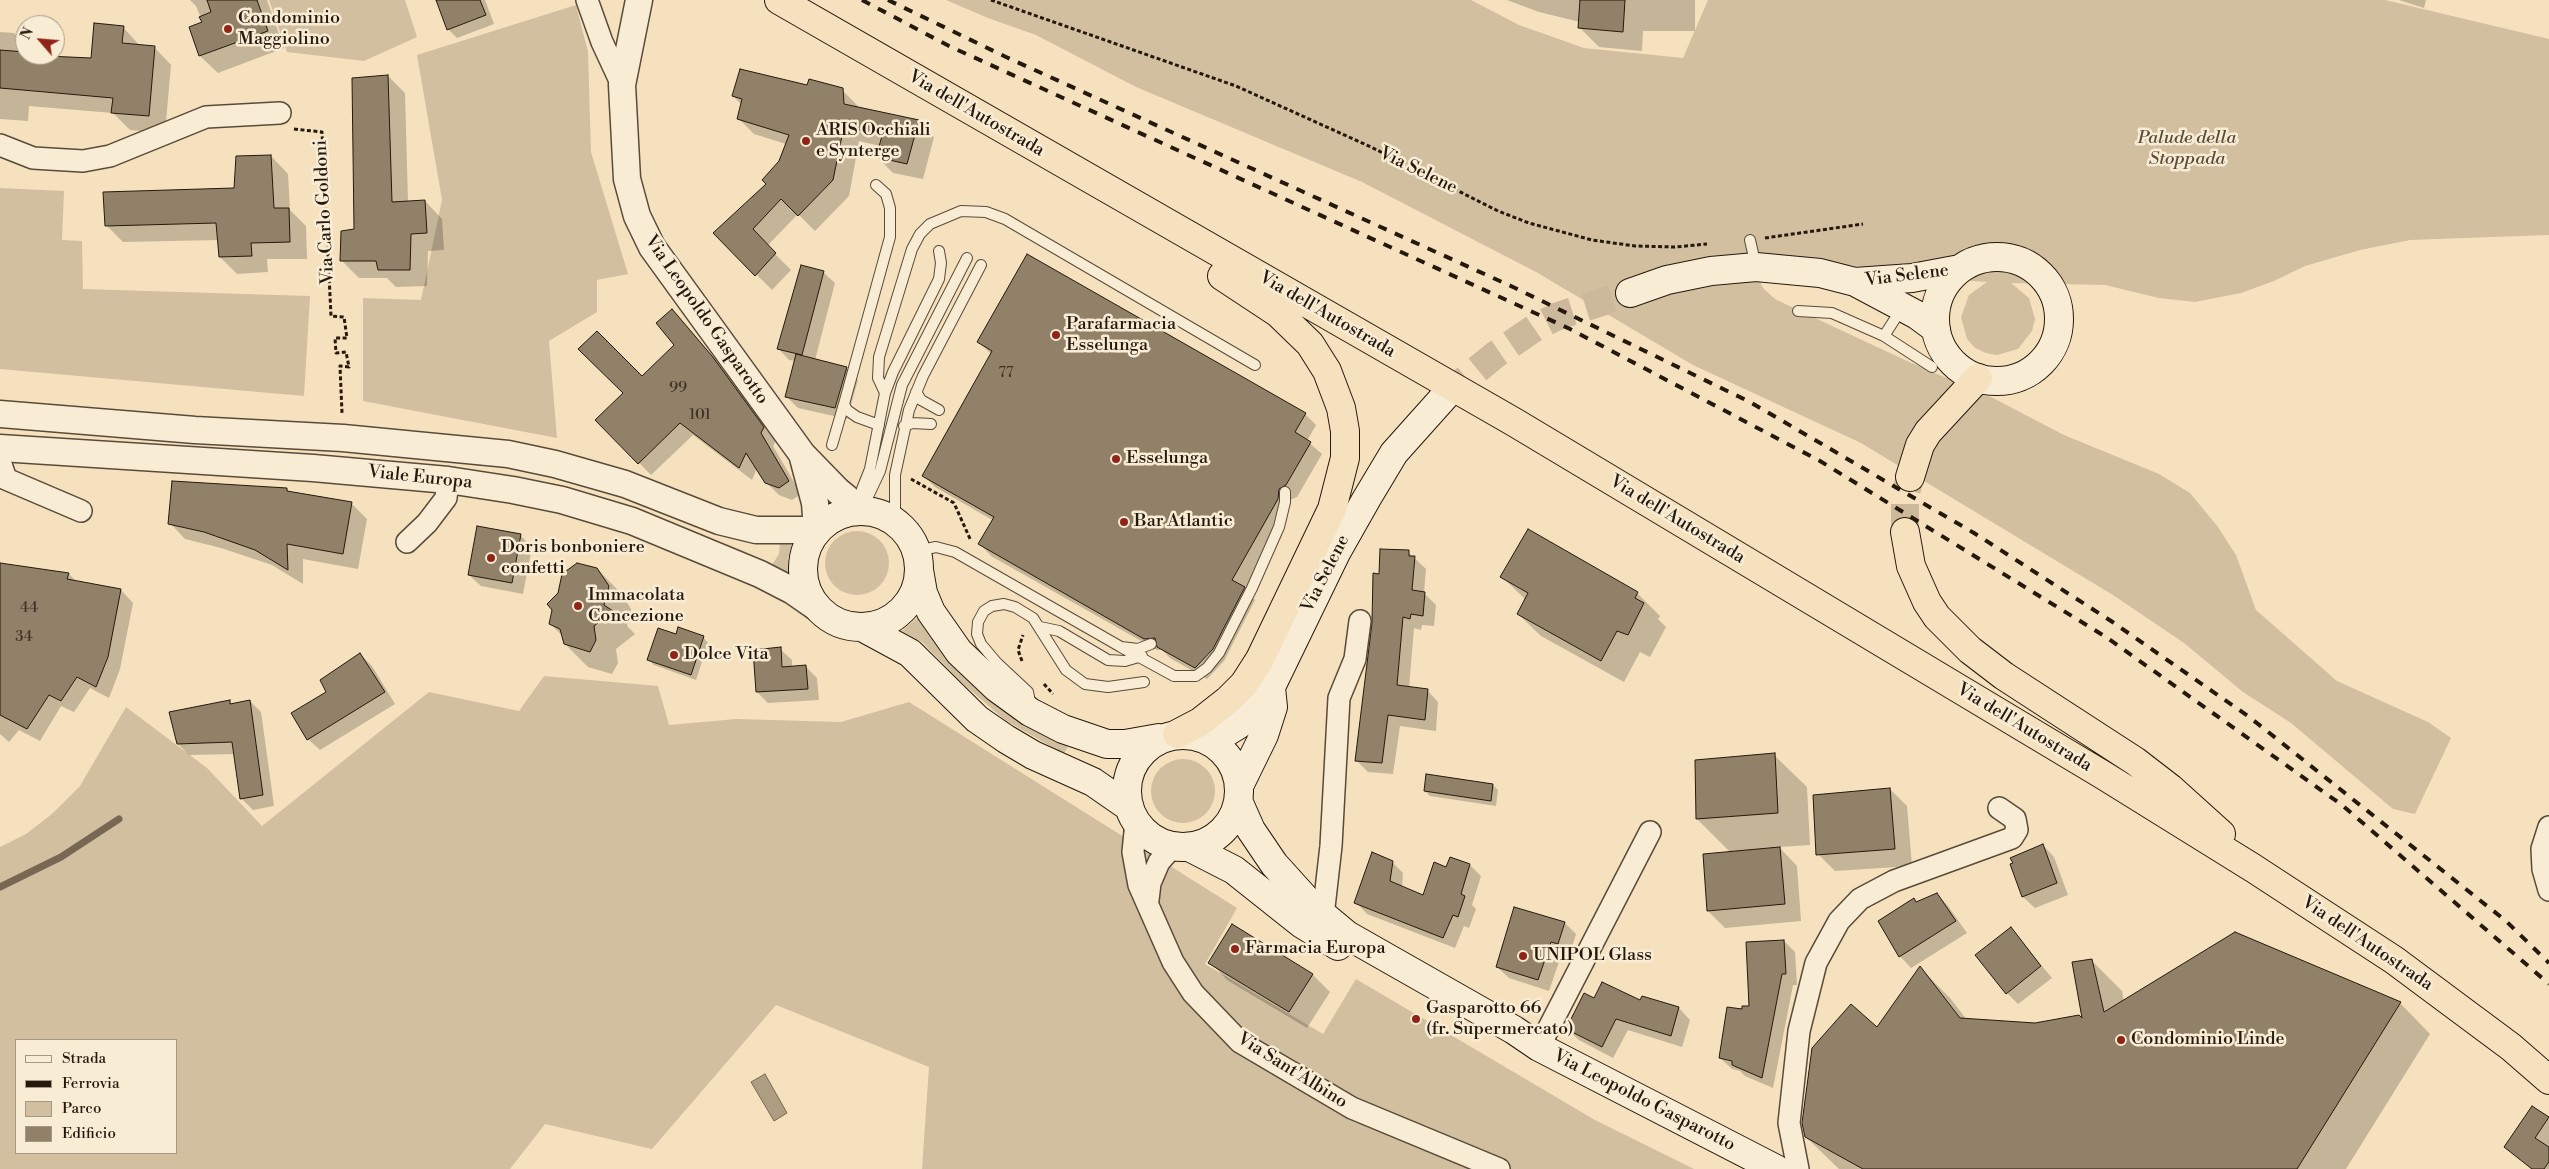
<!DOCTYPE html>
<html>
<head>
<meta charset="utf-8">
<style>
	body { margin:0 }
	#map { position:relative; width:2549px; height:1169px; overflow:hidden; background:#f6e1be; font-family:"Libre Bodoni",serif }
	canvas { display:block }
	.legend { position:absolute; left:15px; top:1039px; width:162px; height:115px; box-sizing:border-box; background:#f9ecd5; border:1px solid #a49885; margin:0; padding:6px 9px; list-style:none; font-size:15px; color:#25190d }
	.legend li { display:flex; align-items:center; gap:10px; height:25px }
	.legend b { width:25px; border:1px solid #a49885 }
	.north { position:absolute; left:15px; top:15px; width:50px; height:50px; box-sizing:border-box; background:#f9ecd5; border:1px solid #a49885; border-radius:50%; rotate:297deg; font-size:14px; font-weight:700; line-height:20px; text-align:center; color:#25190d }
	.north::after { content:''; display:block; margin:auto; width:18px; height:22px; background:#8f2418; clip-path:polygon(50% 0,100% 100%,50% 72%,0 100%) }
</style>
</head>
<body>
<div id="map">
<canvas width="2549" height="1169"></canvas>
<ul class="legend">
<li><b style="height:6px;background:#f9ecd5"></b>Strada</li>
<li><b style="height:6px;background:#25190d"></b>Ferrovia</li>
<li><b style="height:14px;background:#d2bfa0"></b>Parco</li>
<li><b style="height:14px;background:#928169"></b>Edificio</li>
</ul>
<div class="north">N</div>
</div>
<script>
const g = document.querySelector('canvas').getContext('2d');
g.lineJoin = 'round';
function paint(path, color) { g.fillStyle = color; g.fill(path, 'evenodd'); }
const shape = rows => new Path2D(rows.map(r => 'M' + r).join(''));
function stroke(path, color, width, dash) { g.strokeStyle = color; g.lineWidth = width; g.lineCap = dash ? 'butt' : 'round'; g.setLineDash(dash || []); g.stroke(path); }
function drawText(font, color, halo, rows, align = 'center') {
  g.font = font + ' "Libre Bodoni",serif'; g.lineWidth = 5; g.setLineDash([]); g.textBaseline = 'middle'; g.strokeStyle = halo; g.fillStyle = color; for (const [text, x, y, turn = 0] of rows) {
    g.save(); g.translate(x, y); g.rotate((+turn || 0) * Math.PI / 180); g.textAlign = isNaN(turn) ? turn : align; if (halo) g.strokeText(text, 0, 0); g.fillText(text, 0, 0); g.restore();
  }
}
paint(shape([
	[269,0,405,0,417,37,364,61,287,52],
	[946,0,1471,0,1519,25,1584,48,1683,58,1708,0,2385,0,2549,39,2549,235,2410,240,2360,250,2305,266,2274,281,2241,293,2195,302,2159,298,2105,285,2011,283,2029,298,2035,319,2032,331,2018,349,1997,355,1986,353,1975,348,1967,339,1961,317,1969,295,1987,282,1943,279,1847,265,1797,260,1759,280,1763,288,1775,299,1800,311,1905,360,1993,398,2064,435,2159,474,2190,493,2218,527,2236,555,2256,610,2337,681,2428,722,2451,738,2415,814,2393,809,2291,723,2243,692,2184,643,2113,595,1861,443,1693,365,1536,272,1362,182,1136,87,1036,35,988,18],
	[576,5,588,52,591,152,628,274,597,280,597,312,549,341,557,438,363,401,363,298,421,300,442,200,417,55],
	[0,188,64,191,62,240,82,241,83,289,310,296,304,396,0,369],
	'825 563a32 32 0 1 1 64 0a32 32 0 1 1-64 0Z',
	[793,541,788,558,789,574,772,565,779,554,780,542],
	[919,616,929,635,945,655,1051,738,1068,746,1064,754,1005,720,960,681,922,642,902,631],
	[544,676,658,686,669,725,736,719,841,722,909,702,1237,908,1205,964,1323,1034,1356,979,1595,1120,1694,1169,922,1169,929,1067,776,1005,652,1149,545,1124,510,1169,0,1169,0,847,26,834,52,814,80,786,126,707,207,768,262,826,429,692,519,711],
	[16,1040,176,1040,176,1153,16,1153],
	'1151 791a32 32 0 1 1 64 0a32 32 0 1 1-64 0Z'
]), '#d2bfa0');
const water = shape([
	[765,1074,787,1113,774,1121,751,1082,765,1074]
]);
paint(water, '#af9d82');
stroke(water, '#786853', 1);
paint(shape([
	[190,0,267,0,284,48,218,73,200,56,191,27,203,23,196,6],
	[437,0,485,0,494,24,457,38,448,29],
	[1507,0,1695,0,1695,31,1643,31,1642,51,1599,47,1579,27,1580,22,1539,12],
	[2399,0,2426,0,2424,8],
	[123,27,140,46,154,47,171,65,165,133,130,130,113,113,29,106,28,121,0,119,0,32,14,33,25,44,25,55,92,59],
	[388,76,405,93,408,202,425,201,442,219,444,250,428,251,427,286,396,287,387,278,359,278,342,261,356,230],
	[808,87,842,90,858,106,858,109,918,121,934,137,923,179,893,173,877,157,880,146,859,141,849,196,815,231,798,214,767,246,791,270,772,290,715,233,768,184,786,144,754,134,738,118,742,105,733,96],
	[271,156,288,174,290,210,306,226,307,259,267,259,268,272,237,274,220,257,219,240,123,242,106,225,235,190],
	[823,272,835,283,815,360,846,368,858,380,847,419,798,408,787,397,796,361,789,360,778,348],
	[672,310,725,370,776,441,773,446,801,494,792,500,779,495,766,482,757,468,752,480,693,435,651,475,597,420,675,345],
	[979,342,1305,414,1316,425,1307,441,1322,454,1297,497,1290,500,1289,511,1245,589,1255,600,1224,661,1207,679,1170,658,1162,650,1157,650,991,556,980,544,994,521,935,487,923,475,992,355],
	[287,489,290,493,351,503,367,519,358,569,303,559,303,584,272,565,221,548,185,539,170,523],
	[520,535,532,547,523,594,481,586,469,575],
	[1408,552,1426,569,1424,593,1436,605,1434,626,1422,625,1421,630,1414,628,1409,688,1427,690,1438,702,1436,731,1400,726,1393,774,1368,772,1356,760,1380,575],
	[0,564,69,574,77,582,121,590,133,603,120,669,109,698,90,688,74,712,61,706,40,741,19,730,9,742,0,734],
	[597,569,620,592,631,609,627,626,635,634,616,649,618,663,612,674,588,667,565,644,563,637,551,624],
	[1502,577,1637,593,1660,616,1658,619,1666,627,1650,657,1640,652,1624,682,1541,636,1518,614,1526,600],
	[703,637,708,643,696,680,654,665,649,660],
	[780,649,792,660,792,668,806,667,817,678,819,700,768,703,757,692],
	[360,654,372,666,395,704,320,750,308,739,328,693],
	[229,701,233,705,250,701,261,712,274,806,253,810,241,798,235,754,189,755,178,744],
	[1774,755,1807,787,1810,845,1779,847,1797,866,1801,921,1725,928,1708,911,1731,853,1697,819],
	[1493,785,1498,790,1496,806,1430,796,1425,791],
	[1890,789,1907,806,1912,866,1835,871,1818,854],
	[2043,845,2054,857,2068,895,2035,908,2023,897,2012,865],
	[1450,859,1470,865,1481,876,1472,905,1476,909,1469,928,1464,926,1455,948,1367,914,1356,902,1392,862,1403,873,1402,887,1424,897,1447,869],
	[1937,894,1948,906,1967,933,1911,968,1900,956,1914,899,1918,903],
	[1515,909,1565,923,1576,934,1570,954,1562,953,1549,991,1509,978,1497,967],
	[2011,929,2052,978,2018,1004,2007,993],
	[1784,941,1795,952,1797,985,1793,985,1773,1088,1745,1076,1740,1071,1732,1069,1720,1058,1750,1007],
	[2092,961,2122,991,2124,1001,2400,1003,2430,1034,2346,1169,1839,1169,1806,1137,1920,968,1950,998,1967,1020,2035,1024,2083,1021],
	[1210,962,1313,975,1330,992,1307,1028,1227,980],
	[1642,997,1679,1008,1690,1020,1682,1047,1628,1030,1613,1058,1579,1040,1567,1029,1595,1000,1641,1002],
	[2533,1107,2549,1119,2549,1169,2531,1169,2506,1147]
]), '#0003');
stroke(shape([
	[0,887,61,857,119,819]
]), '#786853', 7);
const building = shape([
	[207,0,257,0,268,31,199,56,189,27,202,22,199,17,211,12,207,0],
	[436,0,480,0,486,15,447,30,436,0],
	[1580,0,1625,0,1623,32,1578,28,1580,0],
	[94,23,124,26,122,43,155,46,149,116,111,113,113,98,0,88,0,50,25,52,25,55,91,58,94,23],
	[740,69,807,85,809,79,843,88,844,104,919,120,907,164,876,157,882,136,844,126,833,180,798,216,781,199,753,229,776,253,755,276,713,233,766,184,762,180,779,161,789,135,737,119,742,99,732,96,740,69],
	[388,75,392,202,425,200,427,233,411,234,410,270,378,270,376,261,340,261,341,231,354,229,352,78,388,75],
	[271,155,274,208,289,208,290,242,251,243,252,256,219,257,216,223,105,226,103,192,234,188,236,156,271,155],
	[1027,254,1306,413,1295,432,1311,442,1286,485,1279,489,1278,499,1232,580,1245,587,1213,649,1195,668,1157,647,1155,638,1144,639,978,544,994,517,922,476,992,351,977,342,1027,254],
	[801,265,824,271,802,355,777,349,801,265],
	[672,309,712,356,764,427,761,433,789,481,779,488,765,483,746,453,739,468,680,423,638,464,595,420,623,393,578,349,597,331,642,376,674,345,656,323,672,309],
	[796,354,847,367,835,408,785,397,796,354],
	[172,481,287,488,287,491,352,502,343,554,287,544,288,570,255,550,204,532,168,524,172,481],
	[477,526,521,534,512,583,468,575,477,526],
	[1528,529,1638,592,1635,598,1644,603,1628,635,1617,631,1601,661,1517,614,1528,593,1500,577,1528,529],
	[1380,549,1409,550,1409,556,1415,556,1412,590,1425,592,1423,616,1411,614,1410,619,1403,617,1397,685,1428,689,1425,720,1388,715,1382,763,1355,761,1372,623,1373,573,1379,574,1380,549],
	[0,563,69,573,67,579,121,589,108,657,96,687,77,677,61,701,49,695,27,729,0,715,0,563],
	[577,563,597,568,609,586,604,605,613,611,594,626,596,640,590,652,564,644,560,629,549,624,552,610,547,604,558,593,562,574,577,563],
	[678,627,704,636,691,675,647,660,658,628,676,634,678,627],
	[781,647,782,667,806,665,808,689,756,692,753,650,781,647],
	[360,653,385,692,307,740,291,713,326,692,320,680,360,653],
	[230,700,230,704,250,700,263,795,240,799,232,742,177,744,169,712,230,700],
	[1775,753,1778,813,1696,819,1695,760,1775,753],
	[1426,774,1493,784,1491,801,1424,791,1426,774],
	[1890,788,1895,849,1816,855,1813,795,1890,788],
	[2043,844,2057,883,2022,897,2010,864,2013,863,2010,858,2043,844],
	[1780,847,1785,904,1707,911,1703,854,1780,847],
	[1372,852,1393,861,1390,881,1423,895,1434,862,1446,867,1450,857,1470,864,1461,894,1465,896,1458,917,1453,915,1443,938,1354,903,1372,852],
	[1937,893,1956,921,1899,957,1878,921,1914,898,1916,902,1937,893],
	[1514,907,1565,922,1558,944,1551,942,1538,980,1496,967,1514,907],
	[1232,924,1313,974,1289,1012,1208,963,1232,924],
	[2011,927,2041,966,2006,994,1975,955,2011,927],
	[2235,932,2401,1002,2297,1169,1863,1169,1805,1137,1802,1123,1812,1048,1851,1004,1877,1027,1920,966,1960,1018,2035,1023,2079,1015,2082,1018,2072,962,2092,959,2104,1012,2235,932],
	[1784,940,1786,974,1782,974,1762,1078,1732,1065,1732,1061,1719,1058,1727,1007,1742,1009,1742,1006,1749,1006,1746,942,1784,940],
	[1602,982,1640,1000,1642,996,1679,1007,1671,1036,1616,1019,1602,1047,1566,1029,1584,993,1594,998,1602,982],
	[2532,1106,2549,1117,2535,1138,2549,1147,2549,1162,2544,1169,2532,1169,2504,1147,2532,1106]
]);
paint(building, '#928169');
stroke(building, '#25190d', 1);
stroke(shape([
	[1445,396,1495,355,1536,327,1558,316,1630,293]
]), '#ccb99b', 28, [28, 14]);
stroke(shape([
	[1905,532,1905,497,1910,477]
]), '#ccb99b', 28, [28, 14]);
const service = shape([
	[876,185,886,194,890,208,890,237,844,404,847,410,857,417,879,425],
	[1750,240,1756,266],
	[1798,311,1832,313,1884,336,1902,308],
	[1884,336,1932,367],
	[916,392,921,400,939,410],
	[885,393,878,378,879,357,912,249,920,234,930,224,961,211,986,212,1005,219,1255,365],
	[904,426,912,423,931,424],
	[832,445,844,404],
	[861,507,862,489,870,469,885,393,893,372,939,279,941,263,939,251],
	[863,507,880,471,902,385,967,258],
	[895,522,895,475,909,410,923,376,981,265],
	[916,551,936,547,955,552,1121,647,1138,649,1151,644],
	[1040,627,1059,631,1108,660,1125,661,1142,656],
	[1121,647,1174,676,1196,676,1207,668,1219,653,1252,588,1279,527,1285,502,1285,492],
	[1031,706,1028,692,997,663,981,644,977,634,978,622,984,611,992,606,1004,604,1015,607,1033,618,1066,670,1085,684,1108,687,1144,682]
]);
const minor = shape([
	[587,0,602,42,622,85],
	[0,145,33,158,83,161,110,156,206,117,280,113],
	[0,461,6,479,81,511],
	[407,542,427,523,446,498,448,480],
	[1136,822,1133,852,1139,885,1173,962,1193,993,1240,1042,1352,1108,1499,1169],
	[2549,827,2542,849,2543,869,2549,890],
	[1148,900,1150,883,1159,862,1173,846],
	[1323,916,1331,846,1339,698,1355,659,1360,621],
	[1539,1047,1650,832],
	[1798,1169,1789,1123,1799,1031,1816,963,1839,921,1860,899,1894,881,2012,838,2017,830,2015,819,1999,808]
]);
const tertiary = shape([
	[639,0,622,85,627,179,637,216,652,247,802,454,838,491,861,510],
	[0,414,195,430,343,438,508,454,555,464,625,484,719,521,756,530,817,530,815,503,802,454],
	[0,448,313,468,448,480,513,490,562,500,632,521,760,574,793,591,816,607]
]);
const secondary = shape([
	'1935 319a62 62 0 1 1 124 0a62 62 0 1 1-124 0Z',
	[1855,282,1912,278,1960,269],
	[1630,293,1667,280,1711,271,1756,267,1820,273,1855,282,1917,315,1936,329],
	'803 569a58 58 0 1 1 116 0a58 58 0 1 1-116 0Z',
	[919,570,923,593,931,612,959,652,997,688,1030,712,1063,729,1107,744,1125,744,1159,738],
	[862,627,910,653,977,719,1006,739,1033,755,1093,782,1129,807],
	'1127 791a56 56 0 1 1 112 0a56 56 0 1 1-112 0Z',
	[1212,741,1238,725,1259,706,1271,687,1337,551,1367,498,1394,453,1445,396],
	[1240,784,1264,735,1273,707,1271,688],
	[1239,803,1251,830,1274,864,1311,905,1347,935,1514,1030,1539,1047,1776,1169],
	[1189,847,1234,870,1302,924,1338,946]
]);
const trunk = shape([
	[779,0,1514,422,2103,775,2253,868,2394,960,2511,1047,2549,1080],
	[1910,477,1920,445,1928,432,1978,378],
	[1905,532,1911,566,1927,602,1937,617,1970,650,2004,676,2135,761,2170,788,2221,834],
	[1177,734,1200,722,1228,700,1244,684,1260,659,1332,509,1345,458,1345,431,1341,408,1327,371,1310,344,1278,313,1222,276]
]);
stroke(service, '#594b39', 12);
stroke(minor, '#594b39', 24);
stroke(tertiary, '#594b39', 29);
stroke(secondary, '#25190d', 30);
stroke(trunk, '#25190d', 30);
stroke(shape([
	[991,0,1236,86,1371,147,1498,211,1529,223,1592,240,1635,246,1675,247,1707,244],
	[294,129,322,132,331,316,344,317,347,338,335,338,336,353,346,352,349,367,340,366,342,413],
	[1765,238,1863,224],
	[911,479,954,503,971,541],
	[1022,661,1018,650,1023,635],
	[1044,684,1053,694]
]), '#25190d', 3, [4, 2.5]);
stroke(service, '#f9ecd5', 10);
stroke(minor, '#f9ecd5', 21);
stroke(tertiary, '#f9ecd5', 26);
stroke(secondary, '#f9ecd5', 28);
stroke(trunk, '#f6e1be', 28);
stroke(shape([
	[862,0,949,46,1570,329,1820,461,2106,637,2342,805,2549,984],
	[888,0,1006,57,1513,287,1750,402,1974,533,2111,621,2248,716,2506,921,2549,963]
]), '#25190d', 4, [9, 9]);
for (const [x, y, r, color] of [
	[228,29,5,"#8f2418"],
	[806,141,5,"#8f2418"],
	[1056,335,5,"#8f2418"],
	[1116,459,5,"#8f2418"],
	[1124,522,5,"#8f2418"],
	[491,558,5,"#8f2418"],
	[578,606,5,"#8f2418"],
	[674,655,5,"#8f2418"],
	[1235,949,5,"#8f2418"],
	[1523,956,5,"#8f2418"],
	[1416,1019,5,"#8f2418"],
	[2121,1040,5,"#8f2418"]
]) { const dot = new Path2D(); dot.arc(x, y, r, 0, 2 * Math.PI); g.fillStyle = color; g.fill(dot); stroke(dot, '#f9ecd5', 2); }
drawText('15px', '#403324', null, [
	["77",1006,373],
	["99",678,388],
	["101",700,415],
	["44",29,608],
	["34",24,637]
]);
drawText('18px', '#25190d', '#f9ecd5', [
	["Condominio",238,19],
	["Maggiolino",238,40],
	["ARIS Occhiali",816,131],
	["e Synterge",816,152],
	["Parafarmacia",1066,325],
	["Esselunga",1066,346],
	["Esselunga",1126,459],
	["Bar Atlantic",1134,522],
	["Doris bonboniere",501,548],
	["confetti",501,569],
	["Immacolata",588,596],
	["Concezione",588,617],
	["Dolce Vita",684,655],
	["Farmacia Europa",1245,949],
	["UNIPOL Glass",1533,956],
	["Gasparotto 66",1426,1009],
	["(fr. Supermercato)",1426,1030],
	["Condominio Linde",2131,1040]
], 'left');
drawText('18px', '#25190d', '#f9ecd5', [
	["Via dell'Autostrada",976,114,30],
	["Via Selene",1418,171,26],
	["Via Carlo Goldoni",325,212,-93],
	["Via Selene",1907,276,-7],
	["Via dell'Autostrada",1327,315,30],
	["Via Leopoldo Gasparotto",706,320,55],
	["Viale Europa",420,478,6],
	["Via dell'Autostrada",1677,520,31],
	["Via Selene",1326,574,-63],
	["Via dell'Autostrada",2024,728,31],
	["Via dell'Autostrada",2367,944,34],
	["Via Sant'Albino",1292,1071,32],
	["Via Leopoldo Gasparotto",1644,1101,27]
]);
drawText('italic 18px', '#594b39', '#f9ecd5', [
	["Palude della",2187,139],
	["Stoppada",2187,160]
]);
</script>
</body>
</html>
